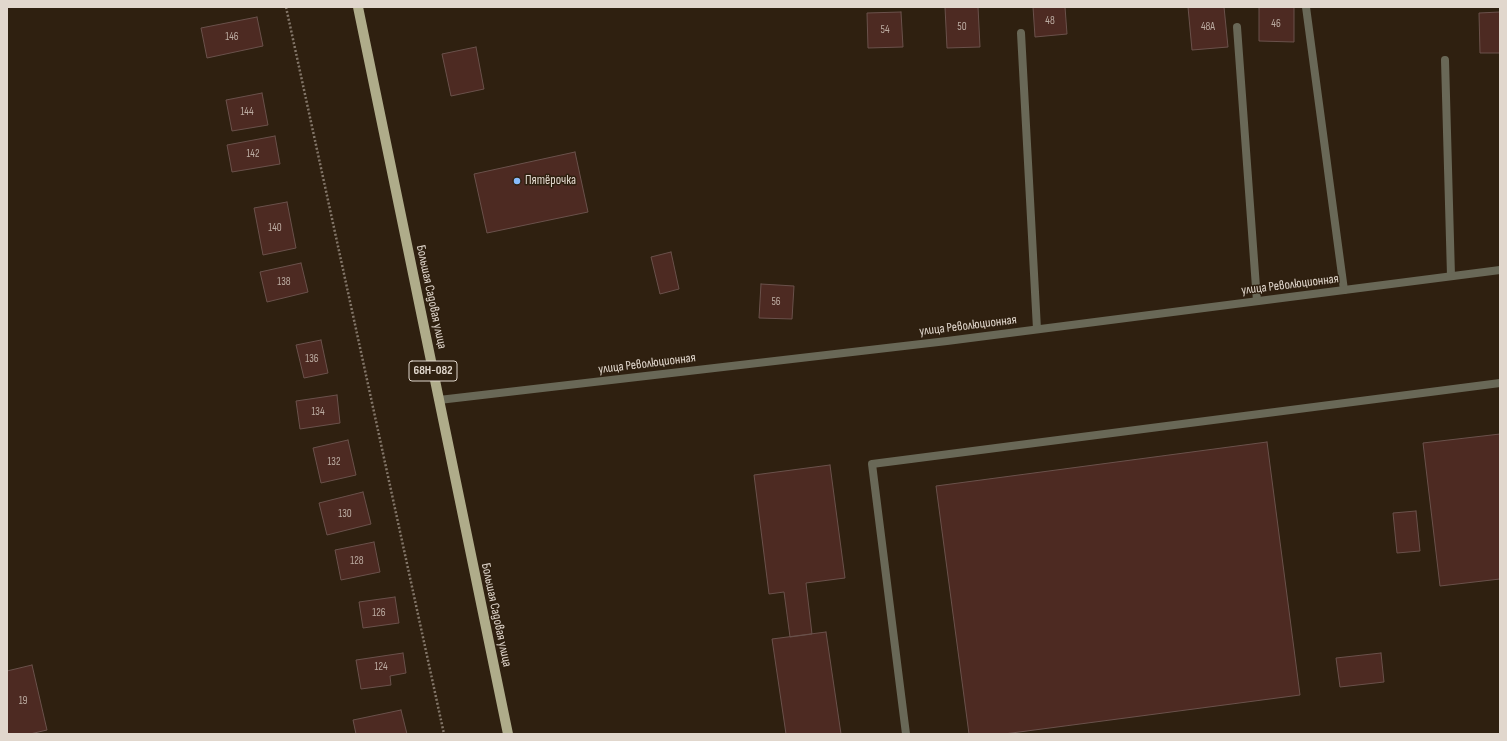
<!DOCTYPE html>
<html>
<head>
<meta charset="utf-8">
<style>
	body { margin:0 }
	#map { position:relative; width:1507px; height:741px; overflow:hidden; background:#2f2010; font-family:"Sofia Sans Condensed",sans-serif }
	canvas { display:block }
	.frame { position:absolute; inset:0; border:8px solid #e1d7cd; pointer-events:none }
</style>
</head>
<body>
<div id="map">
<canvas width="1507" height="741"></canvas>
<div class="frame"></div>
</div>
<script>
const g = document.querySelector('canvas').getContext('2d');
g.lineJoin = 'round';
function paint(path, color) { g.fillStyle = color; g.fill(path, 'evenodd'); }
const shape = rows => new Path2D(rows.map(r => 'M' + r).join(''));
function stroke(path, color, width, dash) { g.strokeStyle = color; g.lineWidth = width; g.lineCap = dash ? 'butt' : 'round'; g.setLineDash(dash || []); g.stroke(path); }
function drawText(font, color, halo, rows, align = 'center') {
  g.font = font + ' "Sofia Sans Condensed",sans-serif'; g.lineWidth = 3; g.setLineDash([]); g.textBaseline = 'middle'; g.strokeStyle = halo; g.fillStyle = color; for (const [text, x, y, turn = 0] of rows) {
    g.save(); g.translate(x, y); g.rotate((+turn || 0) * Math.PI / 180); g.textAlign = isNaN(turn) ? turn : align; if (halo) g.strokeText(text, 0, 0); g.fillText(text, 0, 0); g.restore();
  }
}
const building = shape([
	[945,7,978,7,980,47,947,48,945,7],
	[1033,7,1065,7,1067,34,1035,37,1033,7],
	[1188,7,1224,7,1228,47,1192,50,1188,7],
	[1259,7,1294,7,1294,42,1259,41,1259,7],
	[901,12,903,47,868,48,867,13,901,12],
	[1500,12,1500,53,1480,53,1479,13,1500,12],
	[257,17,263,46,207,58,201,28,257,17],
	[476,47,484,89,451,96,442,54,476,47],
	[262,93,268,125,232,131,226,100,262,93],
	[275,136,280,164,232,172,227,145,275,136],
	[575,152,588,212,487,233,474,174,575,152],
	[287,202,296,248,263,255,254,208,287,202],
	[671,252,679,289,660,294,651,257,671,252],
	[301,263,308,292,267,302,260,272,301,263],
	[761,284,794,286,792,319,759,318,761,284],
	[321,340,328,373,304,378,296,345,321,340],
	[337,395,340,423,300,429,296,401,337,395],
	[1500,434,1500,579,1440,586,1423,443,1500,434],
	[348,440,356,475,321,483,313,448,348,440],
	[1267,442,1300,695,1004,734,969,734,936,486,1267,442],
	[830,465,845,578,806,583,812,634,790,637,784,592,769,594,754,475,830,465],
	[363,492,371,524,327,535,319,503,363,492],
	[1416,511,1420,551,1397,553,1393,513,1416,511],
	[374,542,380,572,341,580,335,550,374,542],
	[395,597,399,623,363,628,359,602,395,597],
	[826,632,841,734,786,734,772,639,826,632],
	[403,653,406,673,390,676,391,685,361,689,356,660,403,653],
	[1381,653,1384,682,1340,687,1336,658,1381,653],
	[32,665,47,730,30,734,7,734,7,671,32,665],
	[401,710,407,734,356,734,353,720,401,710]
]);
paint(building, '#4d2a22');
stroke(building, '#6a514b', 1);
stroke(shape([
	[286,7,444,734]
]), '#837669', 2.5, [2, 2]);
stroke(shape([
	[1306,7,1344,290],
	[1237,27,1257,301],
	[1021,33,1037,329],
	[1445,60,1451,276],
	[906,734,872,464,1500,383]
]), '#696857', 8);
stroke(shape([
	[439,400,947,341,1500,270]
]), '#696857', 8);
stroke(shape([
	[358,7,508,734]
]), '#afac8a', 10);
for (const [x, y, r, color] of [
	[517,181,4,"#87bbfb"]
]) { const dot = new Path2D(); dot.arc(x, y, r, 0, 2 * Math.PI); g.fillStyle = color; g.fill(dot); stroke(dot, '#2f2010', 1.5); }
drawText('11px', '#bcaca2', null, [
	["48",1050,21],
	["46",1276,24],
	["50",962,27],
	["48А",1208,27],
	["54",885,30],
	["146",232,37],
	["144",247,112],
	["142",253,154],
	["140",275,228],
	["138",284,282],
	["56",776,302],
	["136",312,359],
	["134",318,412],
	["132",334,462],
	["130",345,514],
	["128",357,561],
	["126",379,613],
	["124",381,667],
	["19",23,701]
]);
for (const [x, y, w] of [
	[433,371,48]
]) { const box = new Path2D(); box.roundRect(x - w / 2, y - 10, w, 20, 3); g.fillStyle = '#2f2010'; g.fill(box); stroke(box, '#e1d7cd', 1); }
drawText('bold 12px', '#e1d7cd', null, [
	["68Н-082",433,371]
]);
drawText('13px', '#e1d7cd', '#2f2010', [
	["Пятёрочка",525,181]
], 'left');
drawText('13px', '#e1d7cd', '#2f2010', [
	["улица Революционная",1290,285,-7],
	["Большая Садовая улица",431,297,78],
	["улица Революционная",968,326,-7],
	["улица Революционная",647,364,-7],
	["Большая Садовая улица",496,615,78]
]);
</script>
</body>
</html>
